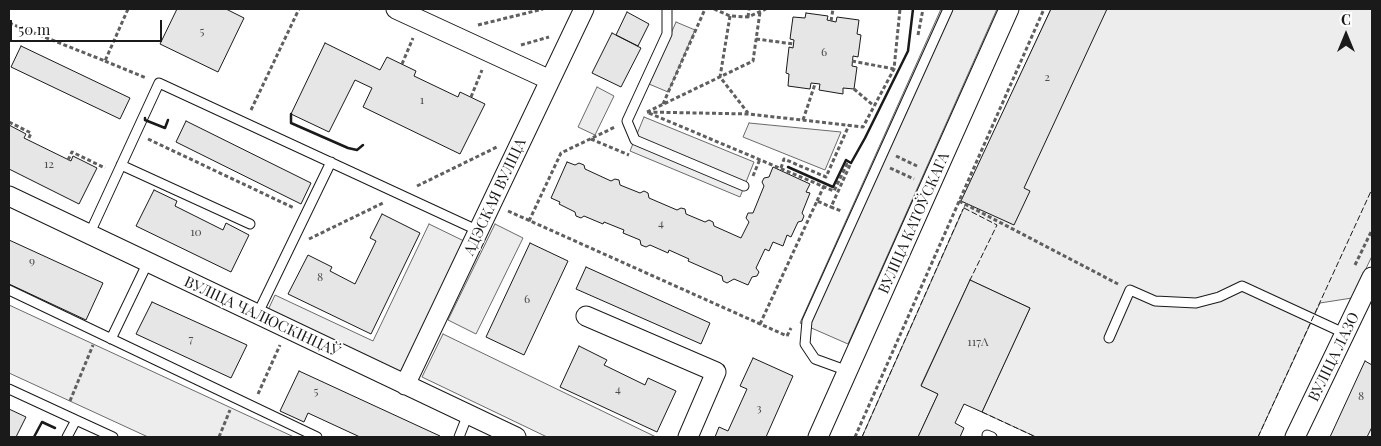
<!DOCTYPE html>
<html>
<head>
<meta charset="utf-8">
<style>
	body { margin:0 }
	#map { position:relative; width:1381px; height:446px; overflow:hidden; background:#fff; font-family:"Playfair Display",serif }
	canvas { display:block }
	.frame { position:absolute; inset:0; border:10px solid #1a1a1a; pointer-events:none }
	.north { position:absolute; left:1321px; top:10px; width:50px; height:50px; -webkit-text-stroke:4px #fff; paint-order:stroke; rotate:0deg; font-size:14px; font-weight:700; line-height:20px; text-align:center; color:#1a1a1a }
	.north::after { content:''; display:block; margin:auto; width:18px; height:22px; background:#1a1a1a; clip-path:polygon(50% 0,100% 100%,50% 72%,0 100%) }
	.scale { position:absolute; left:10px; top:20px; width:152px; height:22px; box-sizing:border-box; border:2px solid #1a1a1a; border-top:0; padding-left:6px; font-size:15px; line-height:18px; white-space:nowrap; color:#1a1a1a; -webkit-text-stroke:4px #fff; paint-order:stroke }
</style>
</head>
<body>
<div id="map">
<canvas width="1381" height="446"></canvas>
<div class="frame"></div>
<div class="north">С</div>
<div class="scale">50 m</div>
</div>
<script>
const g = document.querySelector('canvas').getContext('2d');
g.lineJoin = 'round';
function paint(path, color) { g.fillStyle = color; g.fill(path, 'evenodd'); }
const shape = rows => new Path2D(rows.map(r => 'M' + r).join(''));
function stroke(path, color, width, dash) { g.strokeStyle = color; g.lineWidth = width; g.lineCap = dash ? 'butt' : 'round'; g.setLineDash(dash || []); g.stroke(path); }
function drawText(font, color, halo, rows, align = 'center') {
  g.font = font + ' "Playfair Display",serif'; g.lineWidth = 4; g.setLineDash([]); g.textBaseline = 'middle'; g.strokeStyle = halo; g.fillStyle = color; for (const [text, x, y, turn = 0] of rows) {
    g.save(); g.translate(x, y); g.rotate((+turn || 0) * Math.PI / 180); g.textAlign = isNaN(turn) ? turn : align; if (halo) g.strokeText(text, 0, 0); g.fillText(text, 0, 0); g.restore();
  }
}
const built = shape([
	[941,9,997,9,848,344,800,323,941,9],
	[1051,9,1372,9,1372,256,1352,298,1320,303,1258,437,1036,437,982,412,1030,308,970,280,921,385,938,394,918,437,862,437,966,203,962,201,1051,9],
	[676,22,695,30,668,92,649,84,676,22],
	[597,87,614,96,595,135,578,127,597,87],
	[644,117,754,162,740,197,630,151,644,117],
	[749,123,841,132,825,170,743,137,749,123],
	[429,224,464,241,401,373,268,310,275,295,373,341,429,224],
	[495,224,523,238,476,334,448,320,495,224],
	[9,305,294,437,148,437,9,373,9,305],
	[443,334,656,437,547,437,422,377,443,334]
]);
paint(built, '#ededed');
stroke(built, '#6a6a6a', 1);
const building = shape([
	[177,9,226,9,244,18,218,72,160,44,177,9],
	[1051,9,1107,9,1024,188,1030,191,1014,225,961,201,1051,9],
	[627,12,649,24,638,46,616,35,627,12],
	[806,13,828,16,827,20,836,22,837,17,859,20,857,34,861,35,858,57,853,56,852,66,857,67,854,89,843,88,843,94,819,90,820,84,811,83,810,89,788,86,789,74,786,73,789,47,793,48,794,40,790,39,793,17,805,18,806,13],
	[612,33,641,48,621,87,592,73,612,33],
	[325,43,380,70,387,57,416,71,414,76,458,97,460,92,485,104,460,154,363,107,372,88,355,80,329,132,291,114,325,43],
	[21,46,130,98,120,119,11,67,21,46],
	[186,121,311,183,301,204,176,142,186,121],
	[9,125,26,134,24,138,71,161,73,156,97,168,79,204,9,169,9,125],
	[567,162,575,165,579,163,584,165,585,169,611,181,615,179,619,180,620,185,640,193,644,191,648,193,649,198,677,210,681,208,685,209,686,214,705,222,709,220,713,222,714,226,741,238,749,222,746,218,748,213,753,213,764,186,762,182,764,178,769,177,773,167,810,184,806,192,810,193,802,213,804,216,802,221,798,222,791,237,787,235,783,246,773,242,769,251,765,249,756,268,759,272,757,276,752,277,748,285,734,279,727,283,723,281,722,276,688,261,689,259,669,250,668,253,650,245,646,247,641,245,640,240,623,233,624,230,604,222,603,224,584,216,581,218,576,216,575,212,559,204,560,202,551,198,567,162],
	[154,190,177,201,175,206,223,230,226,223,249,235,231,272,136,226,154,190],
	[382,214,420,233,371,334,288,294,308,255,332,267,330,271,355,284,376,241,370,238,382,214],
	[9,240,103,283,86,320,9,284,9,240],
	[530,243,568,261,524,355,486,337,530,243],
	[586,267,710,323,701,344,576,289,586,267],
	[970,280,1030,308,982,412,964,404,955,423,964,428,960,437,918,437,938,394,921,386,970,280],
	[152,302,247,345,231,378,136,334,152,302],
	[579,346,607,360,604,365,645,385,648,378,676,391,657,432,560,387,579,346],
	[753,358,793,376,766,437,715,437,719,427,728,431,747,389,740,386,753,358],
	[1365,361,1372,365,1372,427,1367,437,1330,437,1365,361],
	[299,371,440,436,439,437,360,437,308,413,304,422,280,411,299,371],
	[9,409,26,417,16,437,9,437,9,409]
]);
paint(building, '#e6e6e6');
stroke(building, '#1a1a1a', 1);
const lane = shape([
	[667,9,667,34,627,121,635,140,744,186],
	[121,165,250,224],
	[89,235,159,83,479,231],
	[9,290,317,437],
	[257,315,331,162],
	[1109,338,1130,290,1155,301,1196,303,1219,297,1242,286,1346,334],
	[111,339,148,262],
	[848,371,815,359,805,344,807,321,948,9],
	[9,389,76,420,67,437],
	[76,420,113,437],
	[987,435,992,437],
	[459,437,468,414]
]);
const street = shape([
	[396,9,550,80],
	[9,196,516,437],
	[586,316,716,372,688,437],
	[405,385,584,9],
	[818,437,1009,9],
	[1295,437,1372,277]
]);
stroke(lane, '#1a1a1a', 11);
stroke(street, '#1a1a1a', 21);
stroke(shape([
	[714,9,730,16,748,17,766,9],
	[730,16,720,77,748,113],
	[748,17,749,9],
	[831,21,833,9],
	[9,23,105,61,128,9],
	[478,25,543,9],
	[918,35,923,9],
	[756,39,794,44],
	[521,45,549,37],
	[105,61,146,78],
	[852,61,894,69],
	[402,64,413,38],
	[854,89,874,106],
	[471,97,482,70],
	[663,104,705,9],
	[251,110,299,9],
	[647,112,749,114,863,127,894,69,900,9],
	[647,112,753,61,760,12],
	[649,113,834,191,847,164,850,165,831,207,841,211],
	[803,120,815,84],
	[9,122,31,133,28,140],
	[148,139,294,208],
	[591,139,629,155],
	[896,156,917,166],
	[68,160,72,152,105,168],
	[781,168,784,159,826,177,849,125],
	[890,168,914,179],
	[753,176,760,159],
	[417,186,497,147],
	[817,201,824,186],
	[959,201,1118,284],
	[508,211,787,336],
	[529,221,561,153,615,127],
	[309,239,385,202],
	[1355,265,1372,230],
	[760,324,817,201,831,207],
	[787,336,791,328],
	[258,394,280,345],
	[70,401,93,345],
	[219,437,230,410],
	[855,437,1044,9]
]), '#5f5f5f', 3, [4, 2.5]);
stroke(lane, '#fff', 9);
stroke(street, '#fff', 19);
stroke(shape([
	[964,208,997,225,970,280],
	[982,412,1036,437],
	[862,437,963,209],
	[1258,437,1372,189]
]), '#1a1a1a', 1, [6, 2.5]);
stroke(shape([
	[291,114,291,123,348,148,357,150,363,145],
	[145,118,145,120,165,128,168,120],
	[788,167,833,187,846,160,851,163,865,138,908,51,913,9],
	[34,437,42,422,55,428]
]), '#1a1a1a', 2.5);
drawText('12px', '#4d4d4d', null, [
	["5",202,31],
	["6",824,52],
	["2",1047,77],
	["1",422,100],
	["12",49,164],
	["4",661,223],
	["10",196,232],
	["9",32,261],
	["8",320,277],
	["6",527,299],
	["7",191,339],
	["117А",978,342],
	["4",618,389],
	["5",316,391],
	["8",1361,396],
	["3",759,408]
]);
drawText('15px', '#1a1a1a', '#fff', [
	["АДЭСКАЯ ВУЛІЦА",495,197,-65],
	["ВУЛІЦА КАТОЎСКАГА",914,223,-66],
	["ВУЛІЦА ЧАЛЮСКІНЦАЎ",262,317,25],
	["ВУЛІЦА ЛАЗО",1334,357,-64]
]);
</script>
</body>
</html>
